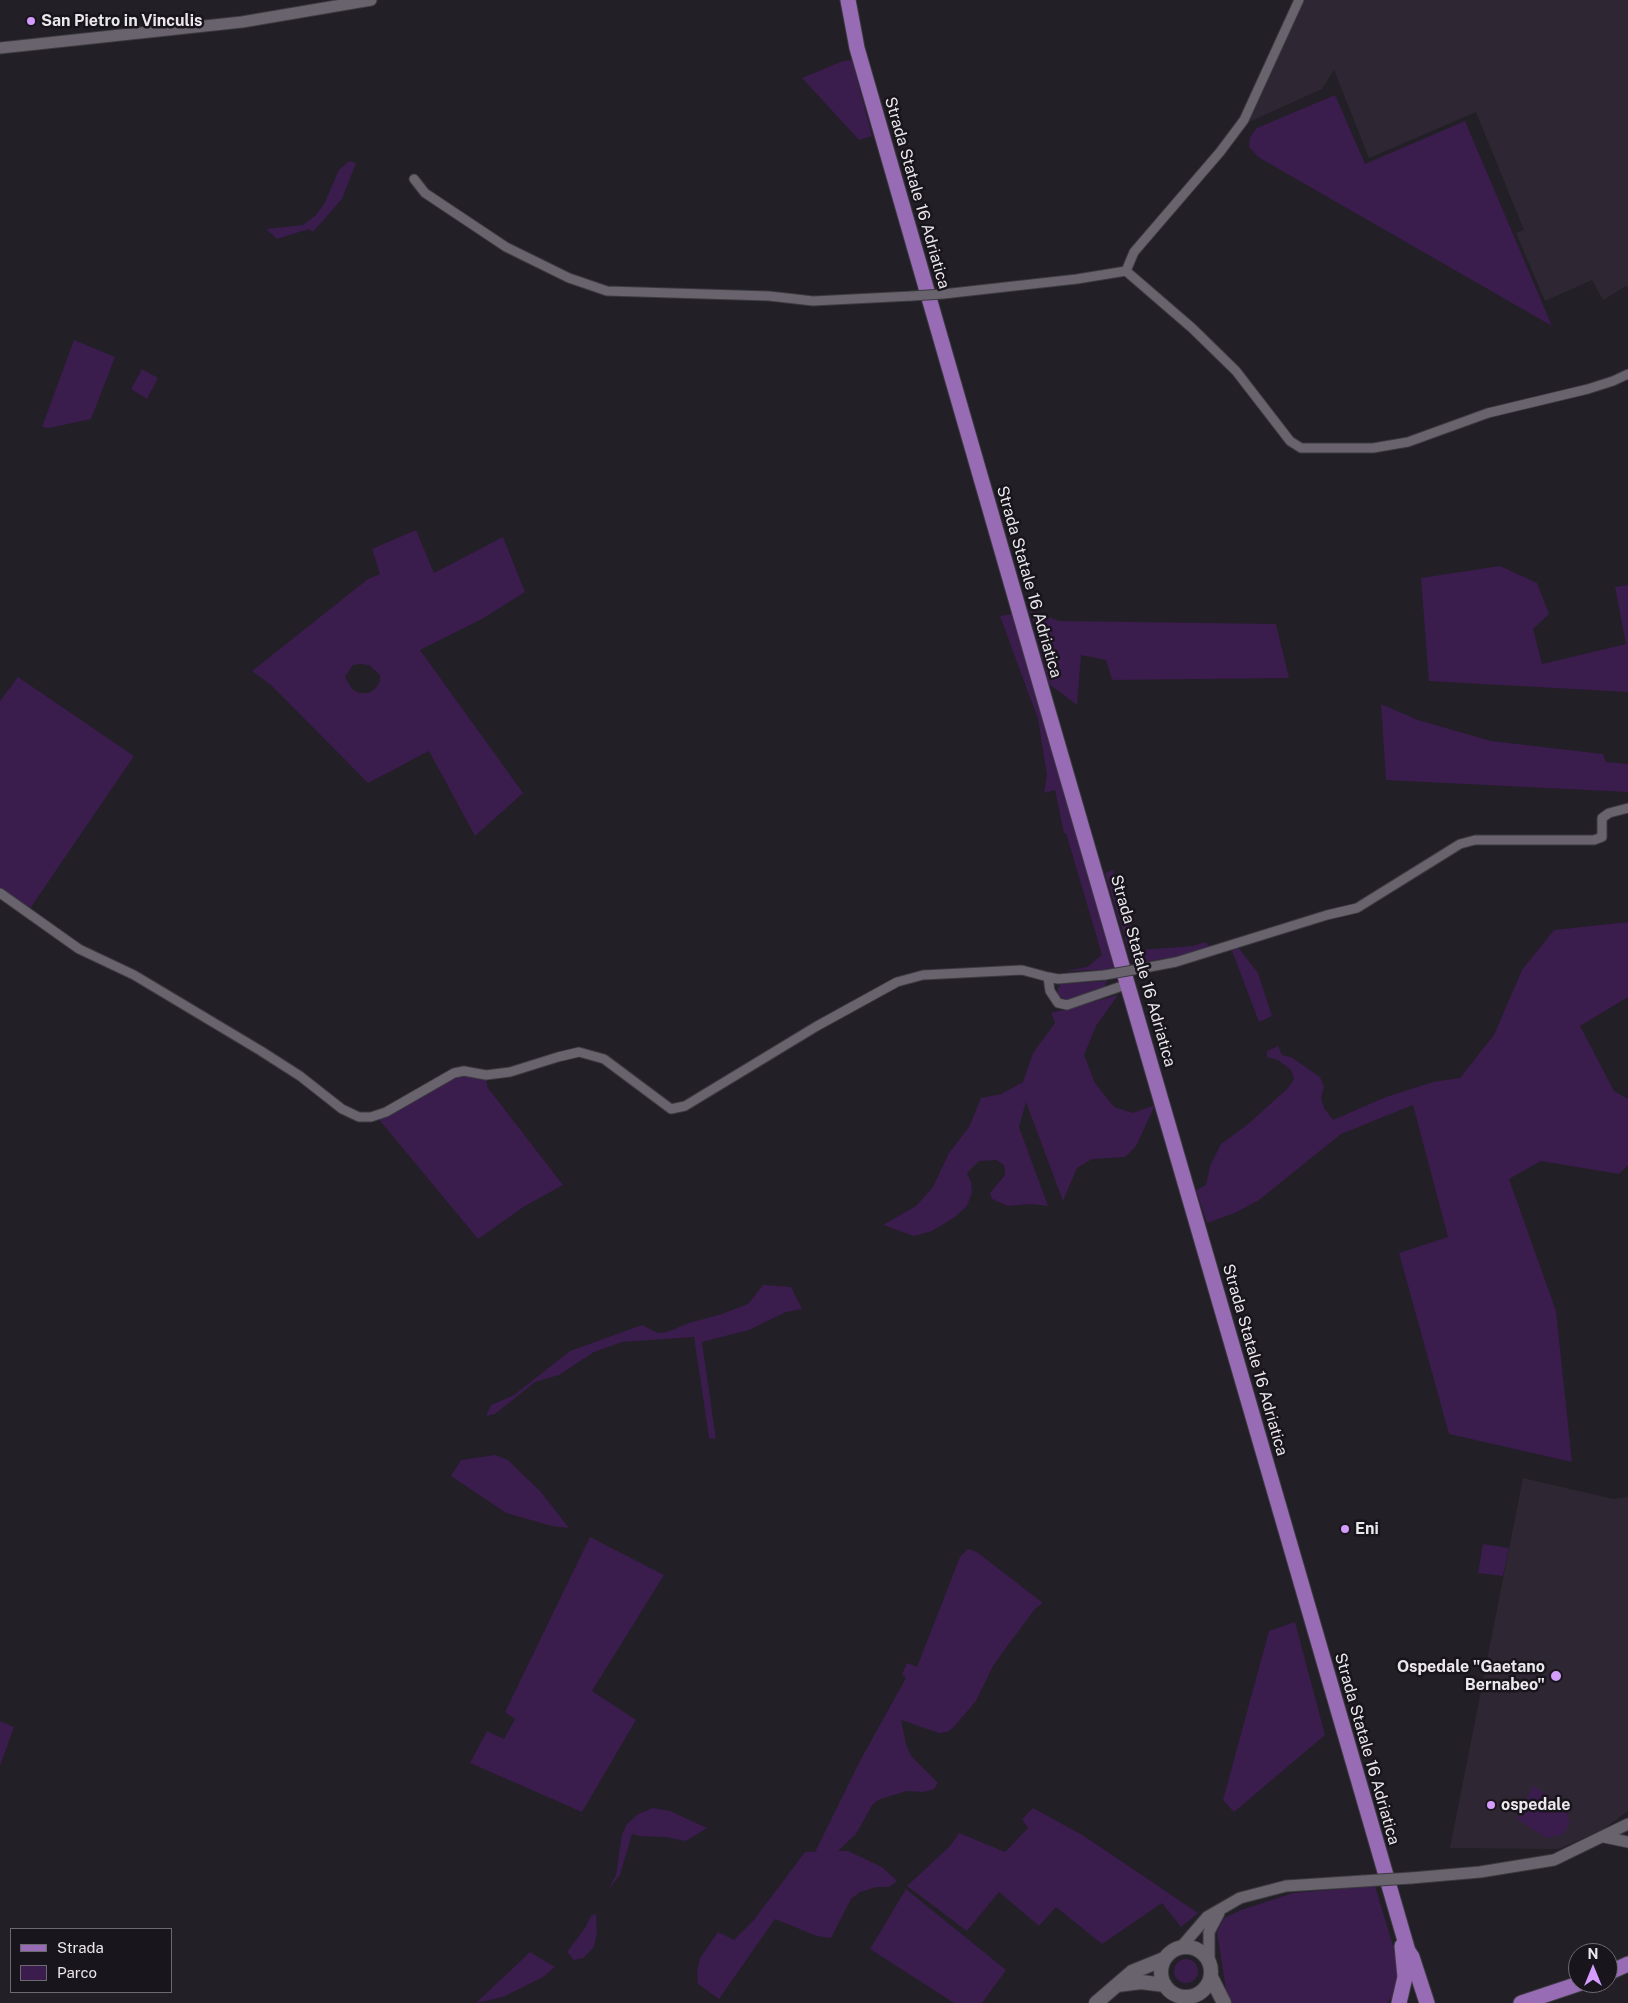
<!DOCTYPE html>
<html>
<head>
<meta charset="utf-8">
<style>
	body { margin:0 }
	#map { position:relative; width:1628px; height:2003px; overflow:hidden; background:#221f26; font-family:"Public Sans",sans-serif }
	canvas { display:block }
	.legend { position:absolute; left:10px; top:1928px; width:162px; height:65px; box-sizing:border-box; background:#19151c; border:1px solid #6d6970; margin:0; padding:6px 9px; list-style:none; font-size:15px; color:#ebe8ed }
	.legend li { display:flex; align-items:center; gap:10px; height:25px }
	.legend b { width:25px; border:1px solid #6d6970 }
	.north { position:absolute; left:1568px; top:1943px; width:50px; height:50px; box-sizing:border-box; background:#19151c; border:1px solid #6d6970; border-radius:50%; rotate:0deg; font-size:14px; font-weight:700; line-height:20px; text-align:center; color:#ebe8ed }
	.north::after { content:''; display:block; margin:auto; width:18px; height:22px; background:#d49cfc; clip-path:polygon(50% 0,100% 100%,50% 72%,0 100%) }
</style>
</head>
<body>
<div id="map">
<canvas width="1628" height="2003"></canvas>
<ul class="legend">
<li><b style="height:6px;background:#976cb5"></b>Strada</li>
<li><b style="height:14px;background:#3a1c4d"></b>Parco</li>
</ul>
<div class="north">N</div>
</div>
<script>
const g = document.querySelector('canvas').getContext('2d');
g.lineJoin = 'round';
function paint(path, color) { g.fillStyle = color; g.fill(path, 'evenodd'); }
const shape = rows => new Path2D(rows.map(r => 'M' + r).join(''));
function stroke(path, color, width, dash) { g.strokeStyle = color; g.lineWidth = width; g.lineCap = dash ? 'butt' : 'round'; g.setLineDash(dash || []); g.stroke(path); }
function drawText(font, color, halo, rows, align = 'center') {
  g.font = font + ' "Public Sans",sans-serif'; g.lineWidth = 5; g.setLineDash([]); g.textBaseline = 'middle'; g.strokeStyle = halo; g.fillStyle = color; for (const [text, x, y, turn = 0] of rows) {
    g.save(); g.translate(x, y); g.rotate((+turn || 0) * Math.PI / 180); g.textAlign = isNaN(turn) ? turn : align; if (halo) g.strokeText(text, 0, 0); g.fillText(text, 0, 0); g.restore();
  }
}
paint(shape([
	[1305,0,1628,0,1628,288,1626,286,1603,300,1592,280,1545,301,1516,233,1524,230,1476,112,1369,158,1334,70,1322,89,1249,122],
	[1523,1478,1613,1499,1628,1497,1628,1811,1602,1830,1558,1849,1450,1848]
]), '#2e2733');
paint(shape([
	[852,60,872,136,859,140,802,78,843,61],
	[1335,95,1365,164,1465,121,1552,326,1258,157,1249,147,1250,137,1257,128],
	[349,161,356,163,342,199,313,232,309,229,277,239,266,229,303,225,316,215,324,204,339,170],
	[74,340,115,357,91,419,49,428,42,427],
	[142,369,158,378,147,399,131,389],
	[416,530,434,573,503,537,525,592,482,619,420,650,523,793,475,836,429,751,368,783,271,685,252,671,368,579,380,574,372,549],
	[361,664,369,665,380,675,380,681,376,688,369,693,359,693,352,689,345,677,353,665],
	[1500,566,1537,583,1549,614,1533,629,1542,664,1626,644,1615,587,1628,585,1628,692,1429,681,1421,578],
	[1030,610,1059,621,1276,624,1289,678,1112,680,1106,660,1081,655,1077,705,1049,684],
	[1012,614,1116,967,1103,970,1065,971,1087,967,1102,955,1066,833,1064,833,1055,790,1044,793,1047,775,1038,719,1000,616],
	[18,677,134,756,29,910,0,890,0,701],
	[1381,704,1418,720,1491,741,1603,754,1606,762,1628,764,1628,792,1386,780],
	[1113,870,1125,910,1140,950,1193,946,1206,942,1210,947,1181,956,1133,964,1105,873],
	[1628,922,1628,997,1580,1026,1614,1091,1628,1099,1628,1165,1619,1174,1541,1161,1509,1179,1556,1311,1572,1462,1449,1434,1399,1253,1448,1237,1413,1105,1341,1134,1259,1200,1235,1213,1207,1223,1196,1190,1206,1185,1210,1166,1221,1144,1247,1125,1288,1088,1294,1079,1291,1070,1278,1060,1267,1057,1267,1051,1278,1046,1282,1055,1291,1057,1320,1077,1324,1087,1321,1098,1324,1108,1333,1120,1386,1097,1433,1082,1460,1078,1494,1035,1522,970,1554,930],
	[1237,946,1258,973,1272,1016,1259,1022,1231,948],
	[1107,981,1104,988,1067,1002,1058,995,1058,988,1061,984],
	[1118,995,1096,1026,1084,1055,1095,1083,1114,1107,1133,1113,1155,1105,1136,1146,1125,1157,1092,1159,1077,1168,1063,1201,1026,1102,1019,1127,1048,1206,1031,1204,1008,1206,992,1199,990,1193,1005,1175,1004,1165,996,1160,979,1161,967,1173,971,1182,972,1192,967,1206,955,1217,932,1231,914,1236,883,1225,916,1206,933,1187,949,1153,969,1127,981,1098,1001,1094,1023,1082,1033,1053,1055,1023,1051,1013],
	[465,1073,485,1077,488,1088,563,1185,525,1206,478,1239,377,1117],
	[763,1285,791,1287,802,1309,786,1312,749,1330,702,1342,716,1439,709,1438,694,1337,622,1342,594,1352,559,1375,535,1382,495,1414,486,1416,491,1405,514,1395,570,1351,642,1325,658,1333,667,1332,689,1323,722,1314,748,1304],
	[495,1455,508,1460,517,1469,541,1492,569,1528,552,1526,506,1513,451,1476,461,1460],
	[590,1537,664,1575,592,1691,636,1720,582,1812,470,1763,487,1731,504,1739,515,1719,505,1712],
	[1483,1544,1509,1548,1503,1576,1478,1573],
	[968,1549,977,1552,1043,1603,1035,1609,1008,1645,993,1666,976,1701,953,1728,947,1732,939,1733,901,1720,906,1744,911,1756,938,1783,934,1789,923,1792,907,1791,880,1799,873,1804,856,1834,838,1851,848,1851,882,1867,897,1881,889,1887,877,1887,860,1892,851,1899,831,1938,817,1936,775,1919,719,1999,698,1984,697,1972,700,1958,718,1932,734,1940,753,1921,805,1852,815,1852,861,1759,906,1678,902,1674,907,1663,917,1667,960,1557],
	[1295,1622,1325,1735,1234,1812,1223,1800,1269,1631],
	[0,1721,14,1727,0,1766],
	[1533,1785,1565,1808,1570,1822,1564,1834,1546,1838,1517,1819],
	[653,1808,670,1811,707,1828,686,1841,665,1837,639,1836,632,1834,620,1875,608,1890,616,1875,622,1834,627,1824,638,1814],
	[1033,1808,1084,1836,1198,1913,1181,1927,1162,1903,1102,1944,1056,1907,1039,1926,999,1892,967,1931,907,1886,950,1846,959,1833,1005,1852,1028,1828,1022,1819],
	[1375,1886,1394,1949,1399,1976,1396,1991,1388,2003,1233,2003,1227,1996,1217,1932,1224,1918,1241,1910,1293,1893],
	[906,1889,1006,1970,982,2003,954,2003,870,1949],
	[596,1914,597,1933,594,1947,583,1958,574,1960,567,1952,585,1928,591,1916],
	[530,1952,555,1967,543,1977,503,1997,476,2003],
	'1174 1971a12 12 0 1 1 24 0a12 12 0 1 1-24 0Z'
]), '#3a1c4d');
const minor = shape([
	[414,179,425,193,506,247,569,278,607,291,769,296,813,301,912,296],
	[1126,271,1192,328,1236,371,1290,441,1301,448,1373,448,1408,442,1488,413,1588,389,1613,381,1628,374],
	[943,294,1077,279,1126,271,1134,252,1220,152,1244,120,1299,0],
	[0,893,79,949,134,975,261,1051,300,1076,342,1109,359,1117,371,1117,386,1112,454,1073,464,1071,486,1075,510,1072,558,1057,579,1052,604,1059,671,1109,685,1106,817,1026,897,982,923,975,1022,970,1048,977,1050,991,1058,1003,1067,1005,1128,984],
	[1139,969,1176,962,1327,915,1357,908,1460,844,1475,840,1594,840,1602,837,1602,818,1609,813,1628,808],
	[1048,977,1058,979,1105,975]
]);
const tertiary = shape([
	[0,48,242,22,371,0],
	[1604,1837,1628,1842],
	[1411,1878,1480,1872,1554,1860,1628,1824],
	[1182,1946,1207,1917,1240,1898,1286,1886,1363,1881],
	[1209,1959,1209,1932,1219,1913]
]);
const secondary = shape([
	'1161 1972a25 25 0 1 1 50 0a25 25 0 1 1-50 0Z',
	[1211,1977,1224,2003],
	[1117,1985,1141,1982,1165,1985],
	[1096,2003,1132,1972,1164,1959]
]);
const primary = shape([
	[848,0,857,48,1044,697,1408,1951,1412,1957,1427,2003],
	[1608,1973,1628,1964],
	[1399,2003,1405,1977,1402,1946],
	[1521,2003,1581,1983]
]);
stroke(minor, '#3d3a40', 11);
stroke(tertiary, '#3d3a40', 13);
stroke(secondary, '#3d3a40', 16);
stroke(primary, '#3d3a40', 17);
stroke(minor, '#68636c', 9);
stroke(tertiary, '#68636c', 11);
stroke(secondary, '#68636c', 14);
stroke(primary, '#976cb5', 15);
const minorBridge = shape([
	[912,296,943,294],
	[1105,975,1139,969]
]);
const tertiaryBridge = shape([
	[1363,1881,1411,1878]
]);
stroke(minorBridge, '#3d3a40', 11, []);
stroke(tertiaryBridge, '#3d3a40', 13, []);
stroke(minorBridge, '#68636c', 9);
stroke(tertiaryBridge, '#68636c', 11);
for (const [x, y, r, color] of [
	[31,21,5,"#d49cfc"],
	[1345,1529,5,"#d49cfc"],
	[1556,1676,6,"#d49cfc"],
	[1491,1805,5,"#d49cfc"]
]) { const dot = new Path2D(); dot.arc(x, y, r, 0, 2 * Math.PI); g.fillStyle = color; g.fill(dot); stroke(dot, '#19151c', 2); }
drawText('bold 16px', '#ebe8ed', '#19151c', [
	["San Pietro in Vinculis",41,21],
	["Eni",1355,1529],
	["Ospedale \"Gaetano",1545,1667,"right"],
	["Bernabeo\"",1545,1685,"right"],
	["ospedale",1501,1805]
], 'left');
drawText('16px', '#ebe8ed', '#19151c', [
	["Strada Statale 16 Adriatica",917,193,74],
	["Strada Statale 16 Adriatica",1029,582,74],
	["Strada Statale 16 Adriatica",1143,971,74],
	["Strada Statale 16 Adriatica",1255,1360,74],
	["Strada Statale 16 Adriatica",1367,1749,74]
]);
</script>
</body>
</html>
